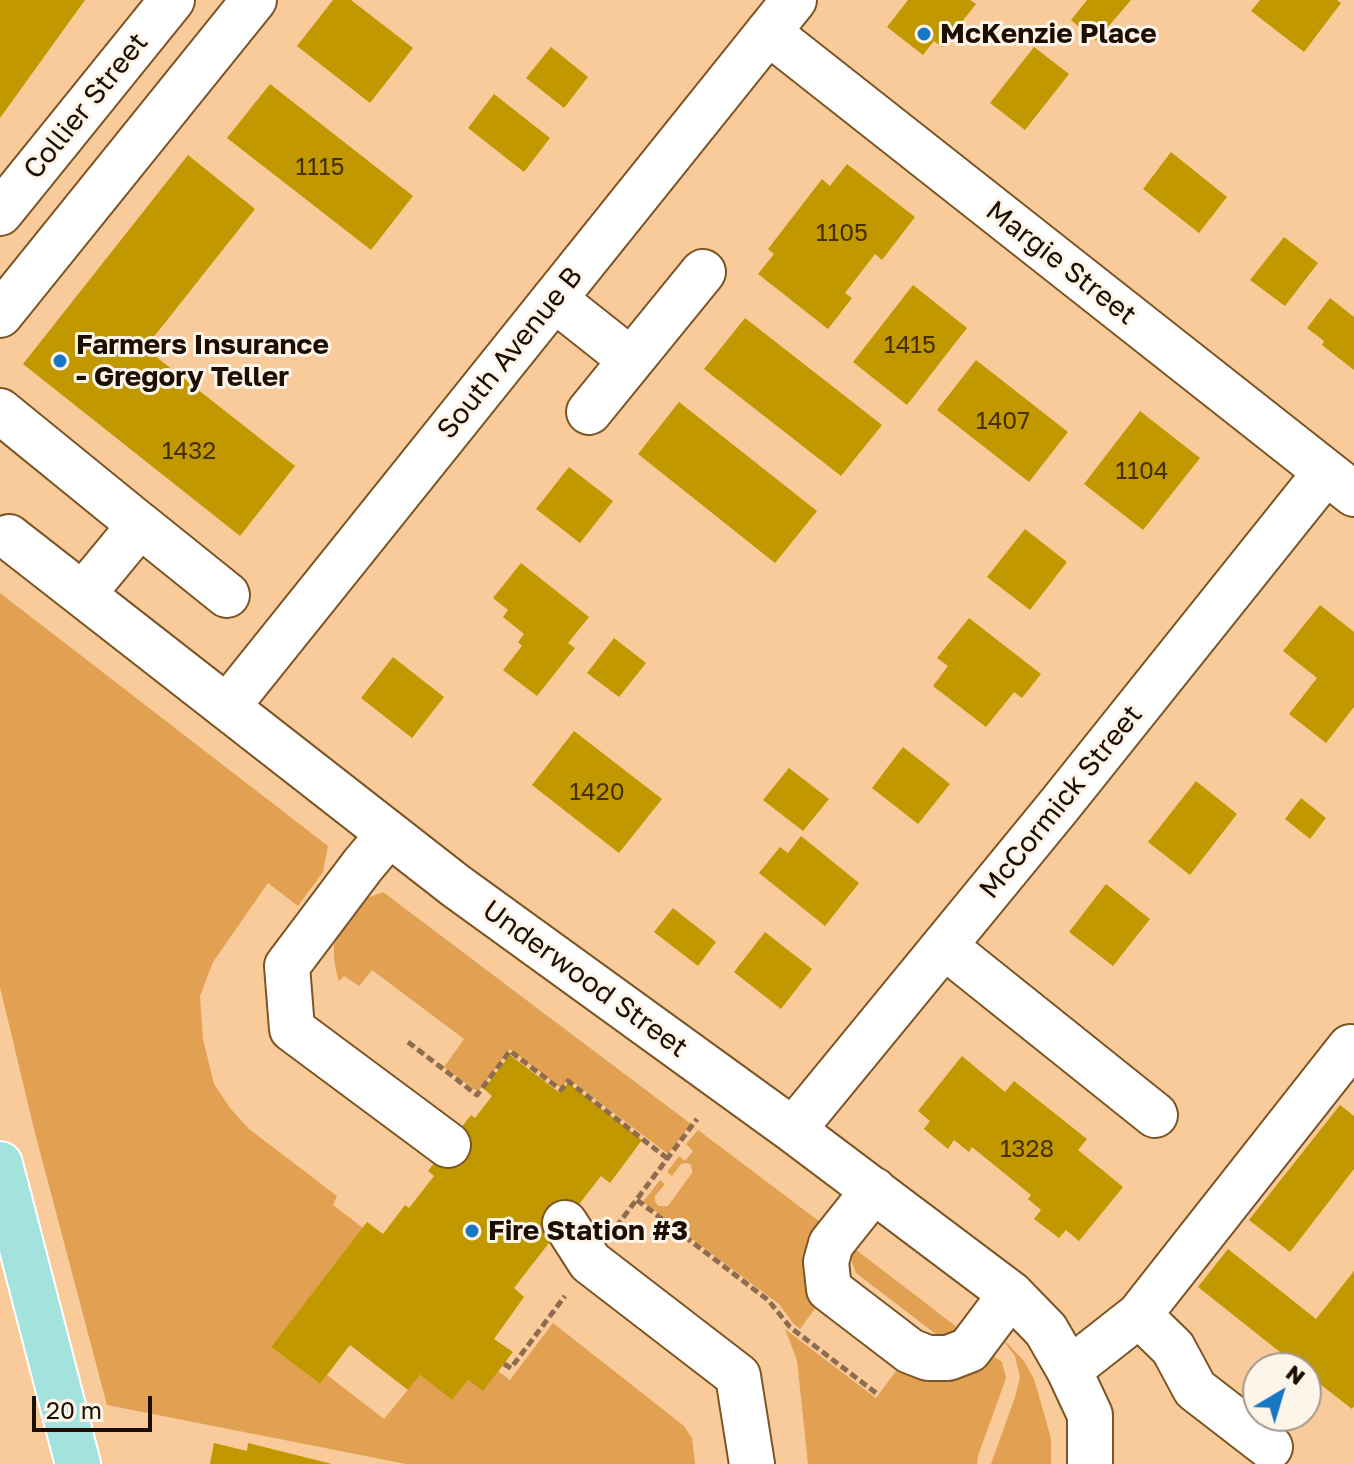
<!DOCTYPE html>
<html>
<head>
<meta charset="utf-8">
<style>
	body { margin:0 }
	#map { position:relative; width:1354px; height:1464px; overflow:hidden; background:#f9cb9a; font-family:"Golos Text",sans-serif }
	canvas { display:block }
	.north { position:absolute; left:1242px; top:1352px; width:80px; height:80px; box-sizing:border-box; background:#fdf4ea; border:2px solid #a4988c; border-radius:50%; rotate:38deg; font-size:22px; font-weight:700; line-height:32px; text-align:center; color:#1e0e00 }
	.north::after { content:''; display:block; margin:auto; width:28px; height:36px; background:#1877c4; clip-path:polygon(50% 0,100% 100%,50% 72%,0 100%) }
	.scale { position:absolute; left:32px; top:1396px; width:120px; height:36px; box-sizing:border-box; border:4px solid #1e0e00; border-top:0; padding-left:10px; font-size:24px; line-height:28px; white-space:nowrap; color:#1e0e00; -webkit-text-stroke:6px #fdf4ea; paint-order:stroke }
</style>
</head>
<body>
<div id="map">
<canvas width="1354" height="1464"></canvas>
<div class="north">N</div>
<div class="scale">20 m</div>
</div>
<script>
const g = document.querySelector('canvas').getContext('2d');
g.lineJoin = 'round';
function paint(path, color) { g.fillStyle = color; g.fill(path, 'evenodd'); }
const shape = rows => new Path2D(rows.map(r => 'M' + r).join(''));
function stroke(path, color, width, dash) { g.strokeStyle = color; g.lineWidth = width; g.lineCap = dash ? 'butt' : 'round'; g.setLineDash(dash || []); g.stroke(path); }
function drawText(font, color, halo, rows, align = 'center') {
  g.font = font + ' "Golos Text",sans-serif'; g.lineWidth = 6; g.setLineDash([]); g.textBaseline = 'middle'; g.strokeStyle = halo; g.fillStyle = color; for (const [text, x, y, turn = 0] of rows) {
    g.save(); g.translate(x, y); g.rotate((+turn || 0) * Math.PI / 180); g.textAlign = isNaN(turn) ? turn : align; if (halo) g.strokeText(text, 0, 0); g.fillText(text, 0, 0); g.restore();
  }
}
paint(shape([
	[0,593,328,846,323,872,298,906,268,883,213,962,200,996,203,1039,214,1084,230,1108,249,1129,337,1196,333,1205,363,1228,271,1347,320,1384,327,1375,384,1419,420,1375,452,1400,468,1380,483,1391,498,1371,510,1380,553,1323,684,1426,692,1438,695,1464,406,1464,107,1405,35,1133,0,987],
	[383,892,691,1124,668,1154,569,1079,561,1088,510,1049,478,1092,444,1067,464,1039,372,970,359,986,344,976,339,981,336,971,334,958,334,946,337,933,358,904,370,897],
	[698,1130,820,1222,807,1241,805,1251,805,1262,819,1303,800,1329,793,1323,779,1304,643,1202,660,1180,665,1184,655,1196,655,1201,658,1206,668,1206,692,1173,692,1169,690,1164,685,1163,681,1164,672,1176,667,1172,679,1156,685,1161,693,1151,686,1144],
	[855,1249,962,1331,941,1338,856,1273,852,1262,852,1254],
	[785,1329,876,1398,899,1367,917,1377,938,1381,960,1378,979,1367,992,1355,1002,1362,1006,1378,978,1456,977,1464,808,1464,797,1360],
	[1003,1340,1008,1344,1024,1361,1034,1379,1051,1438,1051,1464,991,1464,1015,1397,1020,1377,1015,1356]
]), '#e1a052');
paint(shape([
	[0,0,85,0,0,118],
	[333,0,351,0,413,48,370,103,297,46],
	[908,0,970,0,976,4,942,47,934,41,923,55,887,27],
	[1087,0,1131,0,1096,41,1071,20],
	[1260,0,1337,0,1341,3,1304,52,1251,11],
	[551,47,588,77,564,108,526,78],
	[1034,47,1069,74,1025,130,990,103],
	[270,84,413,196,371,250,227,138],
	[494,94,550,138,524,172,468,128],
	[1171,152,1227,197,1199,233,1143,189],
	[188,155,255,209,145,348,295,466,240,536,23,364],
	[847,164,915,217,882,260,875,254,845,293,852,298,828,329,758,274,774,254,768,249,822,179,830,186],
	[1284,237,1318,263,1285,306,1250,280],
	[913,285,967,328,907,405,853,362],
	[1330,298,1354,317,1354,370,1322,345,1324,341,1307,328],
	[745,318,882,425,841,476,704,369],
	[976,360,1068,432,1029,482,937,410],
	[679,402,817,511,775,563,638,454],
	[1140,411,1200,458,1143,530,1084,484],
	[569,467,613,501,580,543,536,509],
	[1025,529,1067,562,1030,610,987,577],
	[521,563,589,617,568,643,575,648,537,696,503,670,522,646,518,642,524,634,503,617,508,610,493,598],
	[1320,605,1354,632,1354,707,1326,743,1289,714,1317,678,1283,651],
	[969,618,1041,674,1022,698,1014,692,986,727,933,686,948,666,937,658],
	[614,638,646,663,619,697,587,673],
	[393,657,444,697,412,738,361,698],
	[574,731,662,799,619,853,532,785],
	[903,747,950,784,918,824,872,788],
	[789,768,829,799,803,831,763,800],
	[1196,781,1237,814,1190,875,1148,842],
	[1301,798,1326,818,1310,839,1285,819],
	[801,836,859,883,825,926,759,873,780,847,788,853],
	[1106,884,1150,919,1113,966,1069,932],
	[673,908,716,942,698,966,654,932],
	[765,932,812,969,781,1009,734,972],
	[510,1055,560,1093,568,1083,642,1140,610,1183,601,1176,514,1288,524,1297,494,1339,513,1352,483,1391,468,1380,452,1400,420,1375,408,1390,350,1345,320,1384,271,1347,367,1222,383,1234,405,1205,409,1208,434,1176,428,1171,471,1115,475,1118,492,1096,484,1089],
	[962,1056,1005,1092,1014,1081,1087,1139,1078,1150,1123,1187,1079,1241,1066,1230,1059,1238,1034,1219,1041,1210,1028,1199,1031,1195,972,1147,969,1152,954,1140,948,1149,924,1129,930,1121,918,1111],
	[1340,1105,1354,1116,1354,1169,1290,1252,1249,1220],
	[1228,1249,1316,1319,1354,1271,1354,1406,1352,1409,1306,1373,1306,1368,1300,1368,1198,1287],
	[214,1443,247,1451,248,1443,332,1464,210,1464]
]), '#c19800');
const minor = shape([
	[768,32,1354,494],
	[0,213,172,0],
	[554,299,631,360],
	[0,315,254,0],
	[0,411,140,525],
	[589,412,703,272],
	[9,537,456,886,793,1130,1011,1294,1046,1330,1069,1370,1090,1415,1090,1464],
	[83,594,140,525,227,595],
	[227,707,794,0],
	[389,834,363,865,287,966,292,1029,448,1145],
	[944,946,1155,1115],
	[793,1130,1058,807,1326,472],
	[874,1190,831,1244,826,1262,829,1289,910,1351,928,1358,948,1358,969,1350,1011,1294],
	[565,1223,590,1262,738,1376,752,1464],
	[1139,1315,1173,1348,1195,1389,1270,1447],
	[1069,1370,1139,1315,1350,1047,1354,1050]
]);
const major = shape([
	[0,1164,78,1464]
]);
stroke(minor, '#7c5525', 48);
stroke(major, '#fff', 48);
stroke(shape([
	[408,1042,477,1095,510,1051,561,1090,568,1081,668,1159],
	[637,1200,768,1300,790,1327,876,1393],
	[616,1227,697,1119],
	[504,1364,511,1368,565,1296]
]), '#8d6d4e', 5, [8, 4]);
stroke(minor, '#fff', 44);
stroke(major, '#a4e2dd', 44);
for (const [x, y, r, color] of [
	[924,34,8,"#1877c4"],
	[60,361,8,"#1877c4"],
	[472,1231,8,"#1877c4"]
]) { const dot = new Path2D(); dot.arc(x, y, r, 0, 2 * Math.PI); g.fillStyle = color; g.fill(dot); stroke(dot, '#fdf4ea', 3); }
drawText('24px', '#473000', null, [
	["1115",320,167],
	["1105",842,233],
	["1415",910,345],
	["1407",1003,421],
	["1432",189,451],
	["1104",1142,471],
	["1420",597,792],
	["1328",1027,1149]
]);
drawText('bold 28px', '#1e0e00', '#fdf4ea', [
	["McKenzie Place",940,34],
	["Farmers Insurance",76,345],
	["- Gregory Teller",76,377],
	["Fire Station #3",488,1231]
], 'left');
drawText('28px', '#1e0e00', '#fdf4ea', [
	["Collier Street",86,106,-51],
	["Margie Street",1061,263,38],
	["South Avenue B",510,353,-51],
	["McCormick Street",1061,802,-51],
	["Underwood Street",585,979,36]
]);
</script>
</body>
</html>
